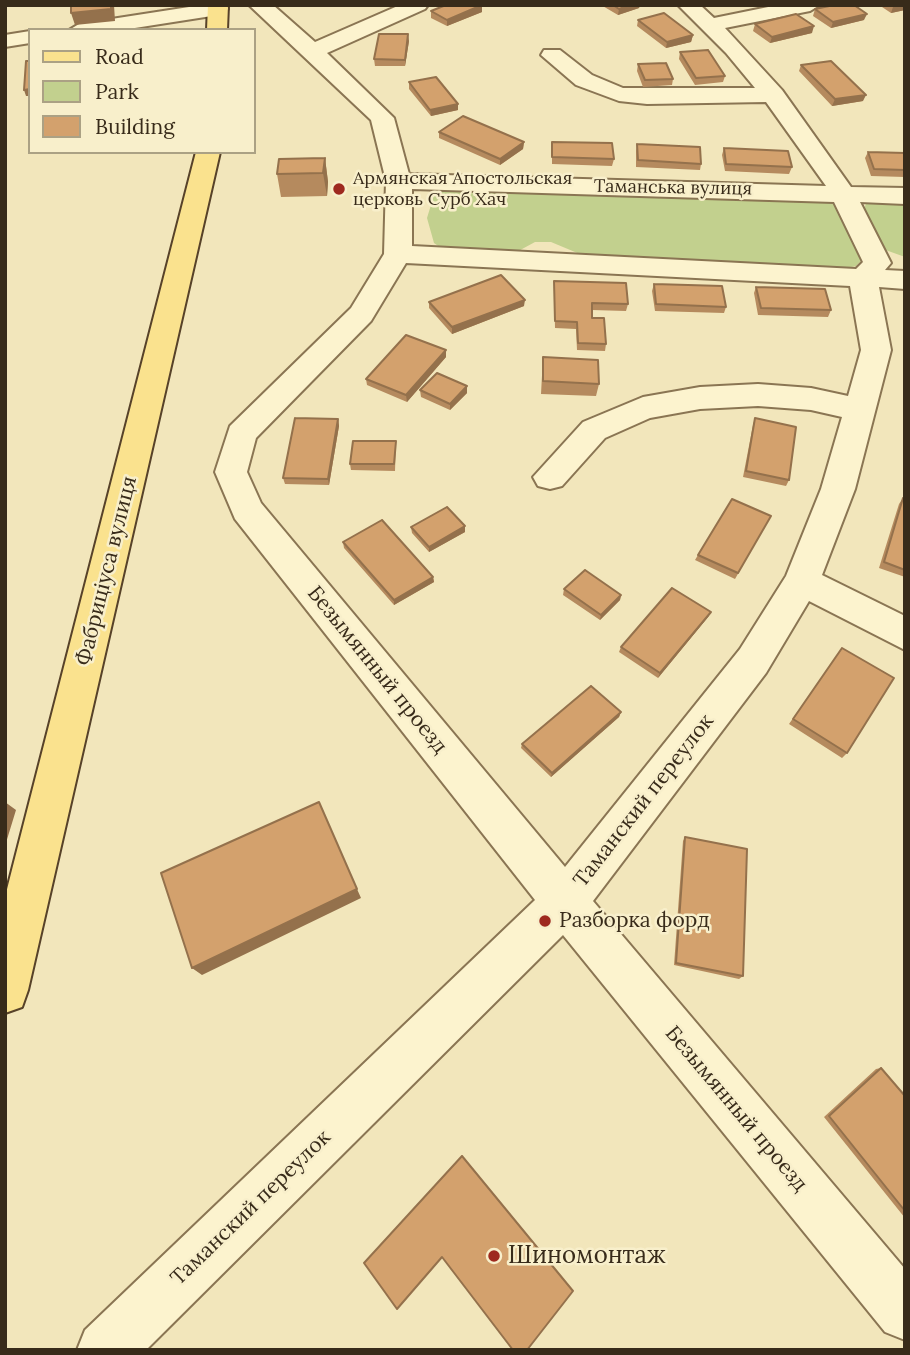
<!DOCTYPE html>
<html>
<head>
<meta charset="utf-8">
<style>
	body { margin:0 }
	#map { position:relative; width:910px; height:1355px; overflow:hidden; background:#f2e6bb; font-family:Lora,serif }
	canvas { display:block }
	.frame { position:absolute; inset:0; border:7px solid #382b1a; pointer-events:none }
	.legend { position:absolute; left:28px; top:28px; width:228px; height:126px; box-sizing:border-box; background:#f8efcb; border:2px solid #aba184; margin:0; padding:9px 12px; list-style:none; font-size:21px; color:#382b1a }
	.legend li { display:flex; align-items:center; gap:14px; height:35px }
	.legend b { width:35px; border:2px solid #aba184 }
</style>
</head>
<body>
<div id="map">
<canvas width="910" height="1355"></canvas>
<div class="frame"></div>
<ul class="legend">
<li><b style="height:9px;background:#fae28e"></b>Road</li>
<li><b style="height:19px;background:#c2d08e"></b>Park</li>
<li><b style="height:19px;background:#d3a16d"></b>Building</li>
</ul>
</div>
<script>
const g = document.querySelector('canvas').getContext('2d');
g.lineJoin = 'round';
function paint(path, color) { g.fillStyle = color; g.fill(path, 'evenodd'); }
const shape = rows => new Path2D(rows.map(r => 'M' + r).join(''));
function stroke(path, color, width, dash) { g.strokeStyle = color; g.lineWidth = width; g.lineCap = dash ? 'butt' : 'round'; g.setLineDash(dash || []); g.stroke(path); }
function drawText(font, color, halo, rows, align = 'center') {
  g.font = font + ' Lora,serif'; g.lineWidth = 5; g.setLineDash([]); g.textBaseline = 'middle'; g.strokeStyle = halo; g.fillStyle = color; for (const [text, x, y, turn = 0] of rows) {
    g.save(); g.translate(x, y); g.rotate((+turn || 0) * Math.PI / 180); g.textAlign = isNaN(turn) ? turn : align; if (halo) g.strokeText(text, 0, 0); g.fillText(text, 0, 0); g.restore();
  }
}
paint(shape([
	[443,190,830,199,839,205,862,253,861,261,856,266,838,270,587,257,551,242,535,242,511,255,444,250,434,243,427,218,434,195],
	[872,200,905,204,905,257,880,248,863,214,866,203]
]), '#c2d08e');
const minor = shape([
	[202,5,226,5,228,9,218,15,122,30,69,30,79,24,202,5],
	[249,5,273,5,315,42,400,5,428,5,425,9,327,53,394,118,409,174,826,186,766,102,647,104,619,101,576,85,541,55,544,50,560,50,592,75,623,88,755,88,726,53,678,5,700,5,714,18,778,5,820,5,810,11,725,28,782,90,851,187,905,188,905,204,860,202,891,263,885,270,905,271,905,289,879,287,891,350,855,489,822,575,905,616,905,650,809,601,766,673,593,901,905,1269,905,1340,885,1332,563,935,146,1350,77,1350,85,1330,535,900,235,519,215,472,230,426,351,308,384,254,386,181,371,120,249,5],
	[412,189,834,202,863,262,856,269,412,246,412,189],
	[406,263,850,286,861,350,848,396,811,388,758,384,700,387,643,397,583,422,533,477,538,486,550,489,562,486,605,438,650,418,700,409,758,406,811,410,842,417,821,489,786,576,740,649,565,867,261,503,247,472,256,438,371,321,406,263],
	[30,31,30,43,5,47,5,35,30,31]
]);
const major = shape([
	[208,5,228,5,227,30,207,30,208,5],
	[196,152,220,152,28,990,22,1007,5,1013,5,897,196,152]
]);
stroke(minor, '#8a7553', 4);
stroke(major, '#574229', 4);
paint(minor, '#fcf3ce');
paint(major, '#fae28e');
paint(shape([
	[482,5,482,12,447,26,431,18,431,11],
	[601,5,640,5,639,8,618,15],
	[879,5,905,5,905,10,891,13],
	[815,9,864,20,831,28,813,16],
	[638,20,693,35,691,42,666,48,637,26],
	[755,24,812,33,770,43,753,31],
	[409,41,405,66,375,66,374,59],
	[680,52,725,76,723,82,695,85,679,59],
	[638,64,673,79,672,85,643,87,637,71],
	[801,65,863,101,832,106,799,71],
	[409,82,458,110,431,116,409,89],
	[439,132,524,142,523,149,500,165,439,138],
	[552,142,614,159,612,166,552,164],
	[637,144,701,164,700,170,636,167,636,151],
	[724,148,792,167,789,174,725,171,722,155],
	[868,152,905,153,905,177,871,176,865,158],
	[325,158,328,182,327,196,281,197,277,174],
	[554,281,628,304,626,311,592,310,592,318,606,344,605,351,577,350,576,329,555,328],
	[654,284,726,307,724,313,655,311,652,291],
	[756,287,831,310,828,317,758,315,754,293],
	[429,302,524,306,452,334,429,308],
	[446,350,446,357,407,402,367,385,366,379],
	[543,357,599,384,596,396,541,394],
	[420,390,467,393,450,410,421,397],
	[755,418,789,480,786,486,743,477,753,425],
	[338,419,339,426,329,485,285,484,283,478],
	[396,441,395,471,351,470,350,464],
	[903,498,905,498,905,577,879,568,899,504],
	[771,516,735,579,695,560,698,555],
	[411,527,465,532,429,552,412,533],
	[343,542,433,577,434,582,394,605,344,548],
	[564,589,621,595,620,600,600,620,563,595],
	[711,612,708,617,658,678,619,652,621,647],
	[842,648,847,753,842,758,789,724],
	[621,712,619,717,551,777,521,748,522,744],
	[685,837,743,976,739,979,674,965,683,841],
	[881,1068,905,1096,905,1218,824,1117,876,1069]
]), '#b58a5e');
paint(shape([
	[111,5,114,5,115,21,75,25,71,13],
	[482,5,482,12,447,26,447,20],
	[630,5,640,5,639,8,618,15,619,9],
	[899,5,905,5,905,10,891,13,893,7],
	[867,14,864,20,831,28,833,22],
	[814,26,812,33,770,43,772,37],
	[408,34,409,41,405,66,405,60],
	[693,35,691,42,666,48,667,42],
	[30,89,30,96,26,96,24,90],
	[866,95,863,101,832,106,835,99],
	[458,104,458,110,431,116,430,110],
	[524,142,523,149,500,165,500,159],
	[325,158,328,182,327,196,323,173],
	[525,300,524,306,452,334,452,327],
	[446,350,446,357,407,402,406,395],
	[467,386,467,393,450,410,450,404],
	[338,419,339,426,329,485,328,479],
	[465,526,465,532,429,552,429,547],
	[433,577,434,582,394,605,394,600],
	[621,595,620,600,600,620,601,615],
	[711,612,708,617,658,678,660,673],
	[621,712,619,717,551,777,552,773],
	[5,802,16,810,5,846],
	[357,889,361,898,202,975,192,968]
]), '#94714c');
const building = shape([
	[71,5,111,5,111,9,71,13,71,5],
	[446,5,482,5,447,20,431,11,446,5],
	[613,5,630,5,619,9,613,5],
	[834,5,854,5,867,14,833,22,815,9,834,5],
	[664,13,693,35,667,42,638,20,664,13],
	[796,14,814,26,772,37,755,24,796,14],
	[379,34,408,34,405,60,374,59,379,34],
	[708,50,725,76,696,78,680,52,708,50],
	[26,61,30,61,30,89,24,90,26,61],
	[831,61,866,95,835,99,801,65,831,61],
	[666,63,673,79,645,80,638,64,666,63],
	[436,77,458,104,430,110,409,82,436,77],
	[463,116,524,142,500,159,439,132,463,116],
	[552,142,612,143,614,159,552,157,552,142],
	[637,144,700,147,701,164,638,160,637,144],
	[724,148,788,151,792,167,726,164,724,148],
	[868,152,905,153,905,170,874,169,868,152],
	[325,158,323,173,277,174,279,159,325,158],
	[501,275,525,300,452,327,429,302,501,275],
	[554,281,626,283,628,304,592,303,592,318,604,318,606,344,578,343,577,322,555,321,554,281],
	[654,284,722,286,726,307,656,304,654,284],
	[756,287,825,289,831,310,761,308,756,287],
	[406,335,446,350,406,395,366,379,406,335],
	[543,357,598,360,599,384,543,381,543,357],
	[437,373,467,386,450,404,420,390,437,373],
	[295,418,338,419,328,479,283,478,295,418],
	[755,418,796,427,789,480,746,471,755,418],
	[353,441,396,441,394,464,350,464,353,441],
	[903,498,905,498,905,570,884,562,903,498],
	[732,499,771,516,738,573,698,555,732,499],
	[447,507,465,526,429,547,411,527,447,507],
	[382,520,433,577,394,600,343,542,382,520],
	[585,570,621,595,601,615,564,589,585,570],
	[672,588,711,612,660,673,621,647,672,588],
	[842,648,894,678,847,753,793,719,842,648],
	[591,686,621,712,552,773,522,744,591,686],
	[319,802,357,889,192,968,161,873,319,802],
	[685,837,747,849,743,976,676,963,685,837],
	[881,1068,905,1096,905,1211,829,1116,881,1068],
	[462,1156,573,1291,527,1350,513,1350,442,1257,397,1309,364,1263,462,1156]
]);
paint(building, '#d3a16d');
stroke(building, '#94714c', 2);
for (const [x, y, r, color] of [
	[339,189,7,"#9e291e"],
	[545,921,7,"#9e291e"],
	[494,1256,7,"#9e291e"]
]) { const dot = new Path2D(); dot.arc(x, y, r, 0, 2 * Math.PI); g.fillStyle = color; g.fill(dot); stroke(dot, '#f8efcb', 2.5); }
drawText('18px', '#382b1a', '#f8efcb', [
	["Армянская Апостольская",353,179],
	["церковь Сурб Хач",353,200]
], 'left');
drawText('18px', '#382b1a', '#f8efcb', [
	["Таманська вулиця",673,188,1]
]);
drawText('21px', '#382b1a', '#f8efcb', [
	["Фабриціуса вулиця",107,571,-76],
	["Безымянный проезд",377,670,51],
	["Таманский переулок",644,801,-52],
	["Безымянный проезд",736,1109,50],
	["Таманский переулок",251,1208,-44]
]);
drawText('21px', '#382b1a', '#f8efcb', [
	["Разборка форд",559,921]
], 'left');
drawText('24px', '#382b1a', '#f8efcb', [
	["Шиномонтаж",508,1256]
], 'left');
</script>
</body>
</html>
